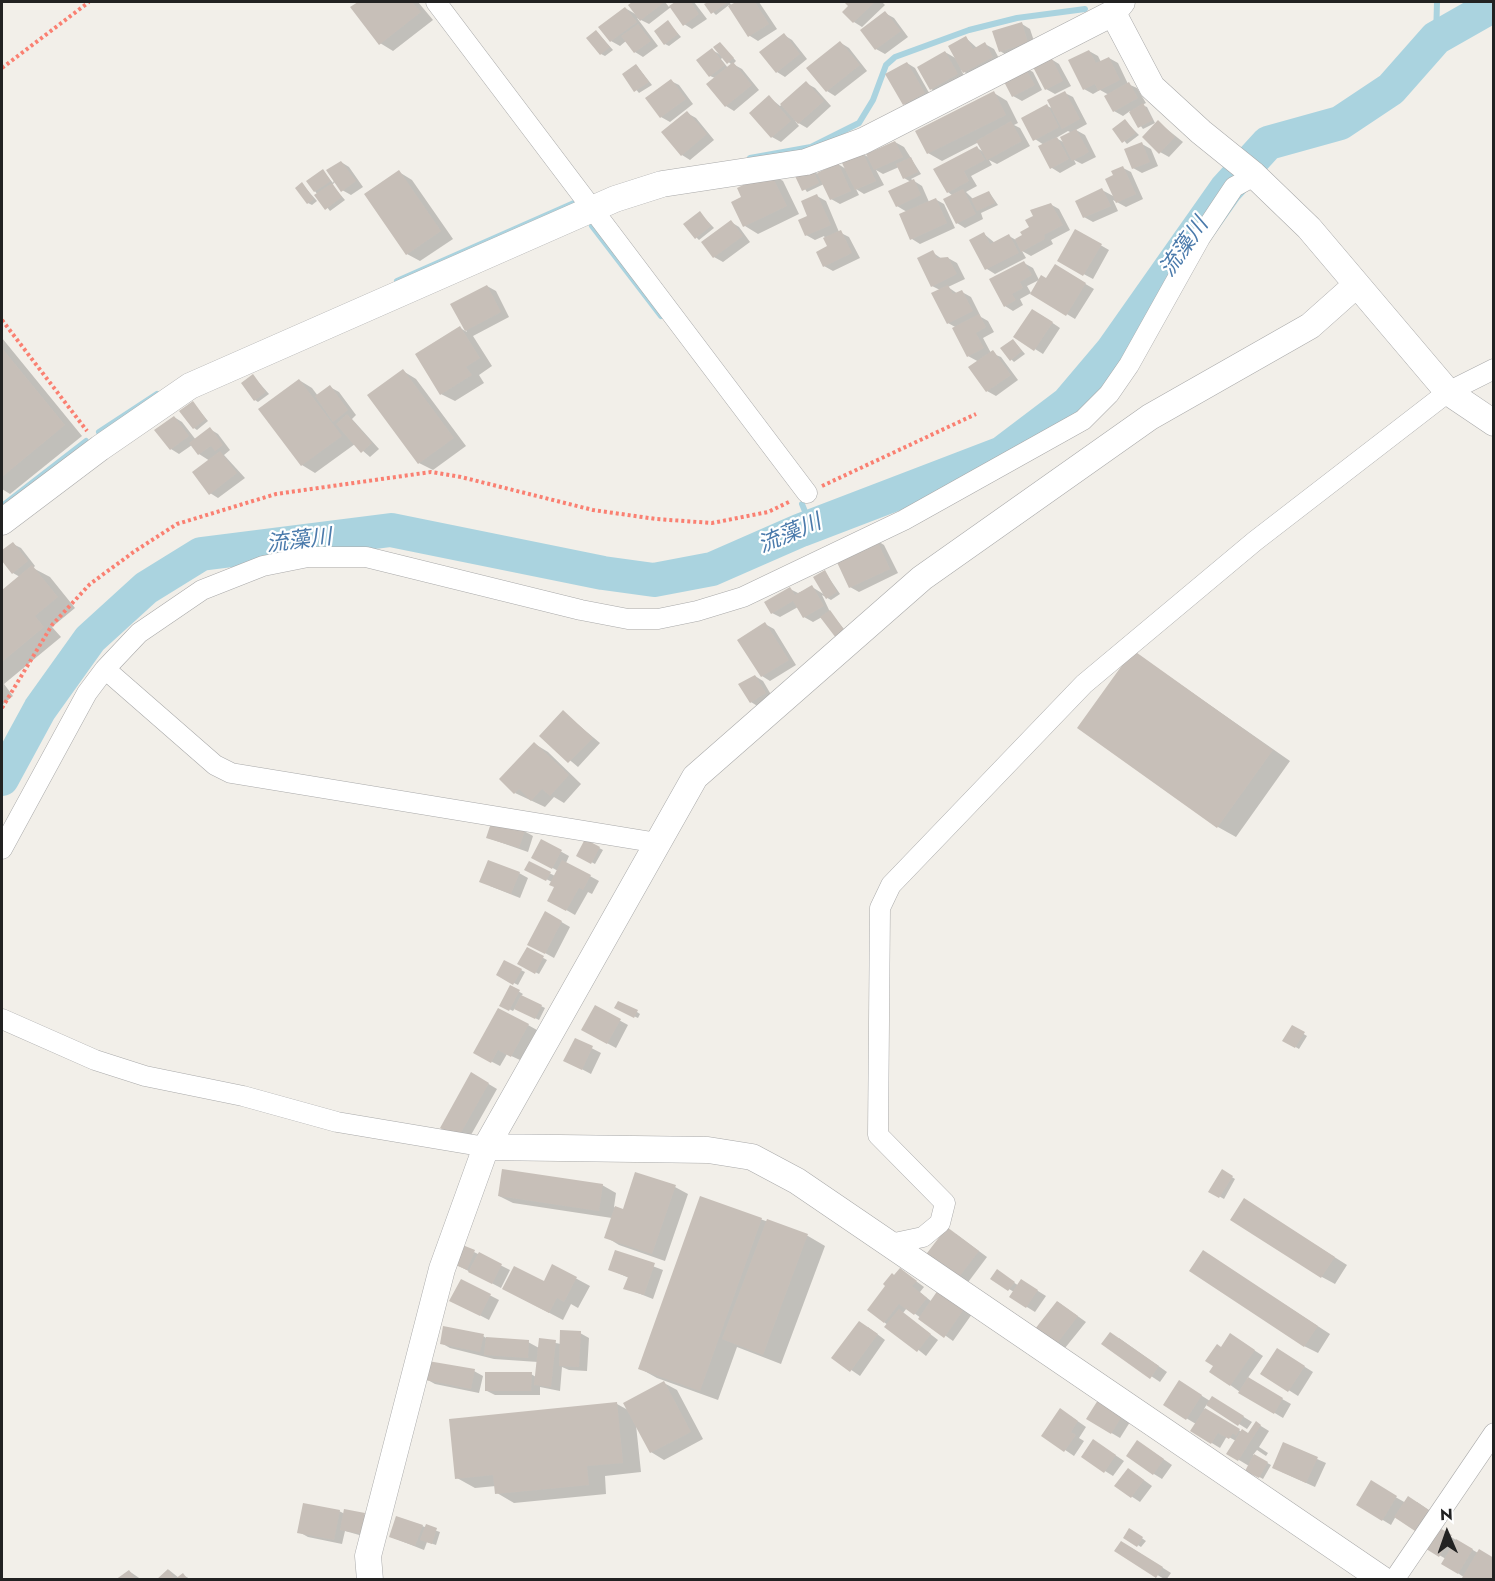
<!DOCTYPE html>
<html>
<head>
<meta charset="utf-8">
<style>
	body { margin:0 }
	#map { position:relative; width:1495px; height:1581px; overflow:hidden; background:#f2efe9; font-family:Jost,sans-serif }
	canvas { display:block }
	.frame { position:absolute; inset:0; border:3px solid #222; pointer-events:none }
	.north { position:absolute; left:1417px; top:1503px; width:60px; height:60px; -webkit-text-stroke:4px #fff; paint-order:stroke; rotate:358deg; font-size:16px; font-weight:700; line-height:24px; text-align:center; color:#222 }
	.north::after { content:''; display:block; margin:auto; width:21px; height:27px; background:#222; clip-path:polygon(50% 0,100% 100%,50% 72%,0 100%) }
</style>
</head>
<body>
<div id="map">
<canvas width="1495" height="1581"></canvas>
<div class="frame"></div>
<div class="north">N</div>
</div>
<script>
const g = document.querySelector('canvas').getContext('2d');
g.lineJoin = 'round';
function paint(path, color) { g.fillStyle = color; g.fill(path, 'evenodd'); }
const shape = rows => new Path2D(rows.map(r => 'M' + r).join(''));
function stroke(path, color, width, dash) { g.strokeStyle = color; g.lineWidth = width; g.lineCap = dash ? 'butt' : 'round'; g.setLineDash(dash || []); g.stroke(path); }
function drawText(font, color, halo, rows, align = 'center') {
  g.font = font + ' Jost,"Noto Sans JP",sans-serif'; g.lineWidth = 4.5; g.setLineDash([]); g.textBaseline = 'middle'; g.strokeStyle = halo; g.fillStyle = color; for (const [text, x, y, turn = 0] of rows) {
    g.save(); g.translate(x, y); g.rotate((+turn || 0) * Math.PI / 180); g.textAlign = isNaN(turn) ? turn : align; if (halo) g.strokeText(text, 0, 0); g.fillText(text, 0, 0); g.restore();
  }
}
paint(shape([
	[361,2,418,2,433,20,393,51,380,43,352,8],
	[635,2,665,2,669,7,677,2,694,2,707,19,692,29,684,24,671,7,649,24,637,18,658,46,643,57,635,52,626,41,620,46,611,41,625,8,637,15,630,5],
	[711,2,729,2,732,6,738,2,759,2,777,29,758,41,750,36,729,5,716,15,706,5],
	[846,2,882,2,885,5,862,27,854,22,850,6],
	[885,13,894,18,908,37,885,54,876,49,862,30],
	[668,22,681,37,669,46,665,44],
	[1022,24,1030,29,1036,47,1008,56,1000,51],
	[596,31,613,50,605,56,601,54],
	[784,35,792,40,807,59,785,77,777,72],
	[966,38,977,48,985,44,994,49,1001,62,973,77,961,70,966,79,940,94,931,89,945,52,957,59],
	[720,43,736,61,733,64,742,69,759,90,734,111,726,106,715,78,710,76,712,50,721,55],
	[723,57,732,65,728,68,721,59],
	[841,43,849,48,867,71,835,96,827,91],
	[1089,51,1098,56,1101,62,1109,58,1118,63,1128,84,1137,88,1146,103,1142,105,1147,107,1155,123,1143,129,1130,111,1123,116,1114,111,1109,95,1100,90,1093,94,1084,89],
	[1051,59,1059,64,1071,86,1055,94,1046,89],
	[907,63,915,68,932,98,912,109,904,104],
	[637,66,652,85,639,93,624,75],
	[1024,67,1033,72,1042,90,1022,101,1013,96,1004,79],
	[671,81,679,85,693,104,670,122,661,117],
	[806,83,815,88,831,106,807,128,795,121,799,126,781,142,772,137,751,113,769,97,780,106],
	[994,93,1007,101,1018,123,1014,125,1020,128,1030,146,997,164,989,160,992,165,971,176,977,186,966,192,974,200,989,192,998,205,981,213,983,219,965,228,957,223,953,196,948,192,977,148,984,152,979,142,942,161,928,153,917,131],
	[1065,93,1073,97,1087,124,1076,130,1085,135,1096,157,1082,164,1074,160,1076,164,1060,173,1052,168,1040,147,1044,145,1035,139,1047,106,1054,109],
	[1068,131,1072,133,1065,143,1056,138],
	[687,113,696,118,714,140,690,160,682,155],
	[1125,121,1139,135,1127,144,1114,129],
	[1158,122,1183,142,1169,157,1160,152],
	[895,142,904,147,921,174,911,179,922,186,929,202,935,199,944,204,955,228,920,244,912,239,907,212,897,206,911,182,904,178,899,167,883,174,876,170,884,185,864,194,856,189,859,195,840,204,831,199,824,184,807,192,797,177,816,172,817,174,838,164,846,169,863,154,870,158],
	[1142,144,1151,149,1158,166,1142,173,1133,168],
	[341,162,349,167,363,187,351,195,342,190,336,181,332,185,345,200,330,211,308,182,323,171,333,183],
	[1123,168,1131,172,1143,199,1126,207,1113,200,1118,211,1093,222,1084,217,1102,190,1115,197],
	[399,172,412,180,453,239,420,261,407,254],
	[770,173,783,181,799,214,758,234,745,226,733,203,743,198],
	[302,184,317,201,312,205,308,203],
	[817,196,826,201,839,232,849,237,860,258,833,271,824,266,829,247,824,236,815,240,806,235,809,217],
	[1050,204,1059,209,1070,230,1051,240,1053,244,1031,256,1022,251,1026,258,995,274,987,269,971,241,984,234,995,243,1009,236,1016,240,1024,236],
	[700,213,714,228,699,240,696,237],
	[731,222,739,227,750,242,723,262,714,257],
	[1076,231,1109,250,1093,279,1059,261],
	[932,252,942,259,948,258,957,263,965,279,948,287,958,294,962,292,971,297,981,317,988,321,994,332,983,338,991,353,1001,357,1018,380,996,396,987,391,970,367,979,362,968,356,957,328,948,323,940,290,932,286],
	[1024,263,1033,268,1039,280,1027,286,1031,293,1020,299,1023,305,1013,311,1005,306],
	[1055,266,1094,289,1075,319,1032,293,1046,280],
	[487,286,496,291,509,317,473,336,492,366,479,375,484,383,455,401,441,394,460,328,467,332,452,304],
	[1041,315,1060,328,1043,354,1035,349],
	[2,338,82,436,10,494,2,489],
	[1013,340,1025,354,1014,362,1011,359],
	[403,371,416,379,466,446,433,470,419,463],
	[253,376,269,394,258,402,255,400],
	[299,380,312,388,318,396,330,387,339,392,356,415,352,419,379,449,370,457,355,444,315,473,302,465],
	[193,403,208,421,197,430,194,428],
	[174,417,182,422,196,440,210,429,218,434,230,450,224,455,245,478,218,498,210,493,210,461,199,454,192,445,179,454,171,449],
	[876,540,884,545,898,573,859,592,850,587],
	[13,544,21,548,35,566,33,568,50,577,75,608,52,627,61,637,4,684,13,696,2,705,2,592,20,577,13,573,2,558,2,552],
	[825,572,840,594,831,600,822,595,830,612,848,634,822,617,813,622,804,617,798,607,780,617,772,613,790,589,798,593,812,587,825,595],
	[765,624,774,629,796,665,770,681,762,676],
	[1134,652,1290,761,1236,837,1218,827],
	[755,676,763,681,773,698,759,707,751,702],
	[563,712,600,743,578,767,541,736],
	[535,744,548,752,581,784,564,803,554,797,545,807,515,793],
	[524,831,533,836,528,852,488,838],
	[542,841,569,856,566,863,599,881,592,894,588,892,575,915,549,900,556,887,552,882,526,869,530,863,555,876,558,871,533,857],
	[586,841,603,850,595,864,578,855],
	[519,873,528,878,520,898,490,886],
	[546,913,570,927,554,958,529,944],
	[527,949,547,960,539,974,519,964],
	[505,962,525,972,518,985,498,975],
	[511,987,523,994,521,996,545,1008,539,1020,515,1008,513,1011,501,1005],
	[595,1007,628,1025,616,1048,583,1030],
	[616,1008,637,1012,640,1014,638,1018],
	[528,1025,537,1030,520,1060,507,1054,500,1066,475,1053],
	[1292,1027,1307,1036,1299,1049,1284,1040],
	[576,1040,601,1053,591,1074,574,1065],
	[472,1074,497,1089,467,1142,442,1127],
	[1222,1171,1235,1179,1224,1199,1210,1191],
	[602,1185,616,1193,614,1207,623,1211,675,1187,688,1194,665,1261,619,1245,606,1237,612,1218,513,1203,499,1196],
	[701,1198,808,1236,825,1246,781,1364,737,1347,718,1400,657,1378,639,1368],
	[1257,1208,1347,1265,1335,1284,1322,1277],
	[956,1234,987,1257,966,1285,957,1280],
	[474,1252,510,1270,501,1288,457,1265],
	[615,1252,663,1270,653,1299,625,1288,629,1278,609,1269],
	[1216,1260,1330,1334,1318,1353,1304,1346],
	[553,1266,590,1286,578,1308,571,1304,563,1320,517,1296,544,1283],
	[997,1271,1019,1286,1030,1286,1046,1296,1035,1312,1011,1297,1014,1292,1009,1289],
	[908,1275,924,1287,920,1292,932,1302,939,1292,972,1314,953,1341,907,1308,903,1313,938,1340,926,1356,884,1322,895,1276],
	[462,1281,499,1300,489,1320,460,1305],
	[1058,1302,1086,1322,1065,1348,1057,1343],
	[868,1327,885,1340,860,1376,834,1358],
	[580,1333,589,1338,587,1371,569,1370,562,1367,560,1391,540,1387,540,1395,495,1395,487,1391,531,1374,536,1377,538,1362,494,1359,450,1348,441,1343,483,1336,488,1339,528,1342,539,1348,540,1340,561,1344],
	[1119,1338,1167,1372,1160,1382,1103,1344],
	[1239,1340,1263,1356,1247,1379,1291,1404,1283,1418,1240,1392,1211,1371,1222,1349],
	[1278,1350,1313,1372,1298,1396,1263,1374],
	[474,1371,483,1376,479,1393,435,1384,426,1379],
	[664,1383,677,1390,703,1439,664,1460,651,1452,636,1425,641,1472,605,1476,606,1494,514,1503,497,1493,496,1486,475,1488,457,1478,617,1404,628,1410],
	[1188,1387,1210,1401,1221,1403,1252,1422,1247,1429,1207,1404,1204,1409,1242,1432,1249,1435,1256,1423,1269,1431,1259,1447,1268,1453,1266,1456,1257,1450,1253,1455,1271,1465,1263,1479,1247,1470,1249,1466,1239,1460,1236,1441,1227,1436,1220,1448,1192,1431,1196,1424,1186,1418],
	[1098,1402,1130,1422,1120,1438,1088,1419],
	[1069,1415,1086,1427,1079,1438,1084,1441,1074,1456,1043,1435],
	[1102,1446,1124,1461,1113,1476,1105,1471],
	[1146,1447,1172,1465,1162,1479,1154,1474],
	[1317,1459,1326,1463,1315,1487,1282,1472],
	[1137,1475,1152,1486,1140,1502,1116,1486],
	[1390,1494,1406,1503,1417,1502,1437,1516,1425,1534,1396,1516,1391,1525,1358,1505],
	[339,1511,345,1514,345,1511,365,1515,373,1520,370,1538,345,1531,342,1544,308,1537,299,1532],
	[422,1526,440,1532,436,1545,427,1542,424,1550,391,1537],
	[1436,1528,1478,1553,1494,1559,1494,1580,1468,1580,1443,1563,1446,1559,1425,1547],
	[1130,1530,1146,1541,1141,1547,1125,1537],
	[1130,1547,1171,1573,1166,1580,1116,1551],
	[169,1570,179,1578,183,1575,192,1580,157,1580],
	[129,1571,142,1580,117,1580]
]), '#0003');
stroke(shape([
	[1436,38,1437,2],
	[750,158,811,147,859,123,873,100,886,65,895,57,969,30,1017,18,1085,9],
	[592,226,661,316],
	[397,281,574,203],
	[99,432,157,394],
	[2,506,86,441],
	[801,530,806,514,802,504]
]), '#aad3df', 6);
stroke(shape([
	[2,779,40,709,90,639,146,588,201,554,391,530,603,573,654,580,712,569,801,530,1002,453,1068,403,1112,351,1226,189,1268,143,1340,123,1391,89,1436,38,1494,5]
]), '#aad3df', 34);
paint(shape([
	[358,2,412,2,421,12,379,45,350,7],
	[632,2,661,2,663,3,640,21,628,5],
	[675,2,691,2,699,14,683,26,669,6],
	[708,2,728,2,711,14,704,4],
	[736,2,755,2,769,24,748,37,728,6],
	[844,2,875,2,853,23,842,12,848,6],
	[625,7,637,22,610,42,598,27],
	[885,11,901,31,875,50,860,30],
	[668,20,678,34,664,45,654,31],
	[1022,22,1028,43,999,52,992,31],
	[638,24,651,41,634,53,621,36],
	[596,30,610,47,600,55,586,38],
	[784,33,800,54,776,73,759,52],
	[966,36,973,49,985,42,993,57,963,73,948,46],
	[840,41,860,65,826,92,806,68],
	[720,42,734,58,727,64,713,47],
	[712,48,725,65,709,77,696,60],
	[1089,50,1096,63,1109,57,1120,80,1098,91,1095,84,1083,90,1068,60],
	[945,51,958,74,930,90,917,67],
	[1051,57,1063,81,1045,90,1033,67],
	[733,62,752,85,725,107,706,84],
	[907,62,925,93,903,105,885,74],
	[636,64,649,82,634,92,622,74],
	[1024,66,1035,85,1012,97,1002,78],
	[671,79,686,99,660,118,645,98],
	[806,81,824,101,798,124,780,104],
	[1129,82,1138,98,1113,112,1104,96],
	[994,91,1006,115,927,154,915,131],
	[1065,91,1080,119,1062,129,1047,100],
	[769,95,791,121,771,138,749,113],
	[1143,103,1153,120,1138,128,1129,112],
	[1047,104,1059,127,1033,141,1021,118],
	[687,111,707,134,681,156,661,132],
	[1125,119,1136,133,1122,143,1112,129],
	[1158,120,1175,137,1159,154,1142,137],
	[1011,121,1022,141,987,160,976,141],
	[1076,129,1089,152,1072,161,1060,137],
	[1057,137,1069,159,1050,169,1038,146],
	[895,141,903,157,874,170,866,154],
	[1142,142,1150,162,1132,169,1124,149],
	[977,146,985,160,964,171,969,181,947,193,933,169],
	[863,153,876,181,855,190,842,163],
	[911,157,918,172,903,179,896,164],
	[341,161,356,181,341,192,326,170],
	[838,163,851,191,830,200,817,173],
	[1123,166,1136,194,1116,203,1105,179,1113,175,1111,171],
	[812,168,819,183,802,191,795,176],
	[323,169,331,181,314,192,306,181],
	[399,170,441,231,406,255,364,194],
	[770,172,787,206,743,227,731,202,741,197,737,188],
	[914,179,921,195,896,207,888,191],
	[302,182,314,199,307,204,295,188],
	[332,183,342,197,325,210,314,195],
	[1102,188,1111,206,1083,218,1075,201],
	[963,189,976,214,956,224,943,199],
	[989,191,995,203,977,211,971,199],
	[817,194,831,225,805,236,798,220,807,216,801,201],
	[936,198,947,223,910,240,899,214],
	[1051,203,1063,225,1044,235,1045,239,1021,252,1015,239,1022,235,1020,232,1029,227,1025,220,1033,216,1030,210],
	[700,211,711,226,695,239,683,224],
	[731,220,743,236,713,258,701,242],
	[1075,229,1102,244,1083,276,1057,261],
	[841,230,852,253,823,267,816,252,827,246,823,238],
	[984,232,990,244,1009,234,1019,253,985,270,969,240],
	[933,250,937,258,948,257,957,274,931,287,917,258],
	[1024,261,1032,275,1020,282,1023,288,1012,294,1016,300,1004,307,989,279],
	[1055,264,1086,283,1066,316,1030,294,1041,275,1046,278],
	[487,285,501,312,465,331,450,304],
	[948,285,953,294,962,290,973,311,947,324,931,293],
	[1032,309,1053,322,1034,351,1013,337],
	[979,314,986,327,976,333,984,348,967,357,952,328],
	[460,326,480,358,466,367,472,375,440,395,415,354],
	[1013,339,1022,351,1010,361,1000,348],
	[2,348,65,425,2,477],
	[993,350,1011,375,986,392,968,367],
	[403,369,454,438,418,464,367,395],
	[253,374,266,392,254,401,241,383],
	[299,379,342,436,301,466,258,409],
	[330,385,348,410,333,422,315,396],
	[193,401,206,419,193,429,179,411],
	[347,414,372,443,361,453,336,424],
	[174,416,189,436,170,450,154,430],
	[210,427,223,445,215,451,211,446,198,455,189,443],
	[220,451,237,473,209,495,192,472],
	[876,538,890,569,849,588,835,558],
	[13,542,28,561,12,574,2,561,2,550],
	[32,565,58,597,35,616,44,627,2,662,2,590],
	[825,570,837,592,826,599,813,577],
	[812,585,824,606,803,618,793,601,771,614,764,602,790,587,795,595],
	[830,610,845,631,836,638,820,617],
	[765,622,789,660,761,677,737,640],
	[1133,650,1273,750,1217,828,1077,728],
	[755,675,766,693,750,703,738,684],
	[563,710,593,738,568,763,539,736],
	[534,742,569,775,550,796,542,789,531,801,519,789,514,794,499,779],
	[492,820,525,830,519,848,486,838],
	[541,839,562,850,552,869,531,858],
	[585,839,600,847,591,864,576,856],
	[488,860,520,872,511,894,479,882],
	[562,860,591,875,583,890,579,888,566,911,547,901,554,887,549,885],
	[529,861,551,872,546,881,524,870],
	[545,911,562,921,545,954,527,945],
	[527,947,544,956,535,974,517,964],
	[504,960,522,969,513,985,496,975],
	[510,985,520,990,509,1011,499,1006],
	[521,995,542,1005,535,1019,514,1009],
	[618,1001,638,1010,634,1018,614,1008],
	[595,1005,621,1019,607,1044,581,1030],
	[498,1008,529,1024,511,1057,498,1050,491,1063,473,1053],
	[1292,1025,1305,1032,1295,1048,1282,1041],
	[575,1038,593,1046,582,1070,563,1061],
	[471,1072,489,1083,458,1138,440,1128],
	[502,1169,603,1184,599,1211,498,1196],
	[1222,1169,1233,1176,1219,1198,1208,1192],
	[635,1172,676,1185,652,1254,604,1238,615,1206,623,1209],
	[700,1196,762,1218,700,1391,638,1369],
	[1244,1198,1335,1257,1321,1278,1230,1220],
	[767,1219,808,1234,763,1355,722,1339],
	[947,1227,979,1251,956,1281,924,1257],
	[460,1244,475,1250,467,1270,451,1263],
	[615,1250,655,1263,644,1295,623,1289,628,1277,608,1270],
	[1203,1250,1318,1326,1304,1347,1189,1271],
	[479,1252,502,1264,492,1284,468,1272],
	[552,1264,577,1277,564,1302,557,1298,549,1313,502,1289,514,1266,544,1281],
	[900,1268,917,1281,912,1286,927,1298,914,1315,899,1304,884,1323,867,1310,885,1286,883,1284,892,1273,894,1275],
	[997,1269,1015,1282,1008,1291,990,1279],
	[461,1279,491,1294,480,1316,449,1301],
	[1021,1279,1038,1290,1026,1308,1009,1297],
	[938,1290,964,1309,944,1338,918,1319],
	[1057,1301,1078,1316,1056,1345,1035,1329],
	[899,1309,931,1334,917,1352,884,1327],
	[859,1321,878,1334,850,1372,831,1358],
	[443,1326,484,1334,480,1352,440,1344],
	[560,1330,581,1331,579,1367,559,1366],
	[1110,1332,1159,1366,1150,1379,1101,1344],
	[1230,1333,1255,1350,1230,1386,1209,1372,1213,1366,1205,1361,1217,1344,1221,1347],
	[486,1337,529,1340,528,1358,484,1355],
	[539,1338,556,1340,551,1387,534,1385],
	[1277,1348,1305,1366,1288,1392,1260,1374],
	[428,1361,475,1369,471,1389,425,1380],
	[485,1372,532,1372,531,1391,485,1391],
	[1248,1377,1283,1398,1274,1414,1238,1393],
	[1179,1380,1202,1395,1186,1420,1163,1405],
	[664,1381,691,1432,650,1453,623,1403],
	[1212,1396,1244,1416,1238,1426,1206,1405],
	[1098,1400,1122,1416,1111,1434,1086,1419],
	[617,1402,623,1463,587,1466,589,1485,495,1494,493,1475,455,1479,449,1419],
	[1060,1408,1078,1421,1071,1432,1076,1435,1064,1452,1041,1436],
	[1205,1408,1240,1429,1236,1436,1233,1433,1229,1439,1218,1433,1211,1444,1190,1431],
	[1256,1421,1261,1425,1238,1461,1226,1454,1242,1429,1248,1433],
	[1093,1439,1116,1455,1104,1473,1081,1457],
	[1137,1440,1164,1459,1153,1475,1126,1456],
	[1283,1442,1318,1457,1306,1483,1272,1468],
	[1254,1454,1268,1462,1259,1478,1245,1471],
	[1128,1468,1144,1480,1131,1498,1114,1486],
	[1371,1480,1397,1496,1382,1521,1356,1505],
	[1408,1496,1429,1510,1415,1531,1394,1517],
	[303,1503,340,1510,334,1540,297,1533],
	[344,1509,365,1513,361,1534,340,1530],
	[396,1516,423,1525,415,1546,389,1537],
	[426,1524,437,1528,432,1544,420,1540],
	[1436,1526,1452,1535,1439,1557,1423,1547],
	[1129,1528,1143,1537,1137,1547,1123,1538],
	[1456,1539,1473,1549,1458,1574,1441,1564],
	[1121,1541,1163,1567,1156,1578,1114,1551],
	[1479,1549,1494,1558,1494,1579,1465,1580,1462,1578],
	[168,1569,175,1579,183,1573,188,1580,156,1580],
	[129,1570,136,1580,115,1580]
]), '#c7bfb8');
const minor = shape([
	[436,2,807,493],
	[105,669,215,765,231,773,658,843],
	[2,849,87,693,105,669,139,633,202,590,263,566,308,557,366,557,581,610,628,619,658,619,697,611,743,597,904,520,1083,420,1109,394,1129,365,1200,238,1234,187,1254,176],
	[2,1019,95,1060,145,1076,243,1096,337,1122,486,1147],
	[890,1244,923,1237,940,1223,945,1203,878,1135,880,908,891,885,1084,684,1255,541,1448,392,1494,369],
	[1394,1580,1494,1433]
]);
const tertiary = shape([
	[1113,13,1152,87,1201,132,1253,174,1309,228,1448,392,1494,423],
	[2,522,100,448,190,386,615,199,662,184,806,162,863,141,1113,13,1122,2],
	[486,1147,708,1150,752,1157,797,1181,1383,1580],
	[370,1580,368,1556,442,1269,486,1147,695,777,922,578,1150,417,1310,326,1355,286]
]);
stroke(minor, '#a9a9a9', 21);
stroke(tertiary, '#a9a9a9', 27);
stroke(shape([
	[2,68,89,2],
	[2,320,87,431],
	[822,486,976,414],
	[2,708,52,625,90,584,135,551,177,524,276,494,431,472,461,477,593,510,656,519,712,523,768,512,791,501]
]), '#fa8072', 4, [3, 3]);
stroke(minor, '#fff', 20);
stroke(tertiary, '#fff', 26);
drawText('italic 22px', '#4a7aab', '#fff', [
	["流藻川",1185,248,-55],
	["流藻川",790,535,-23],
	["流藻川",299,542,-7]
]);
</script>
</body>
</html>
